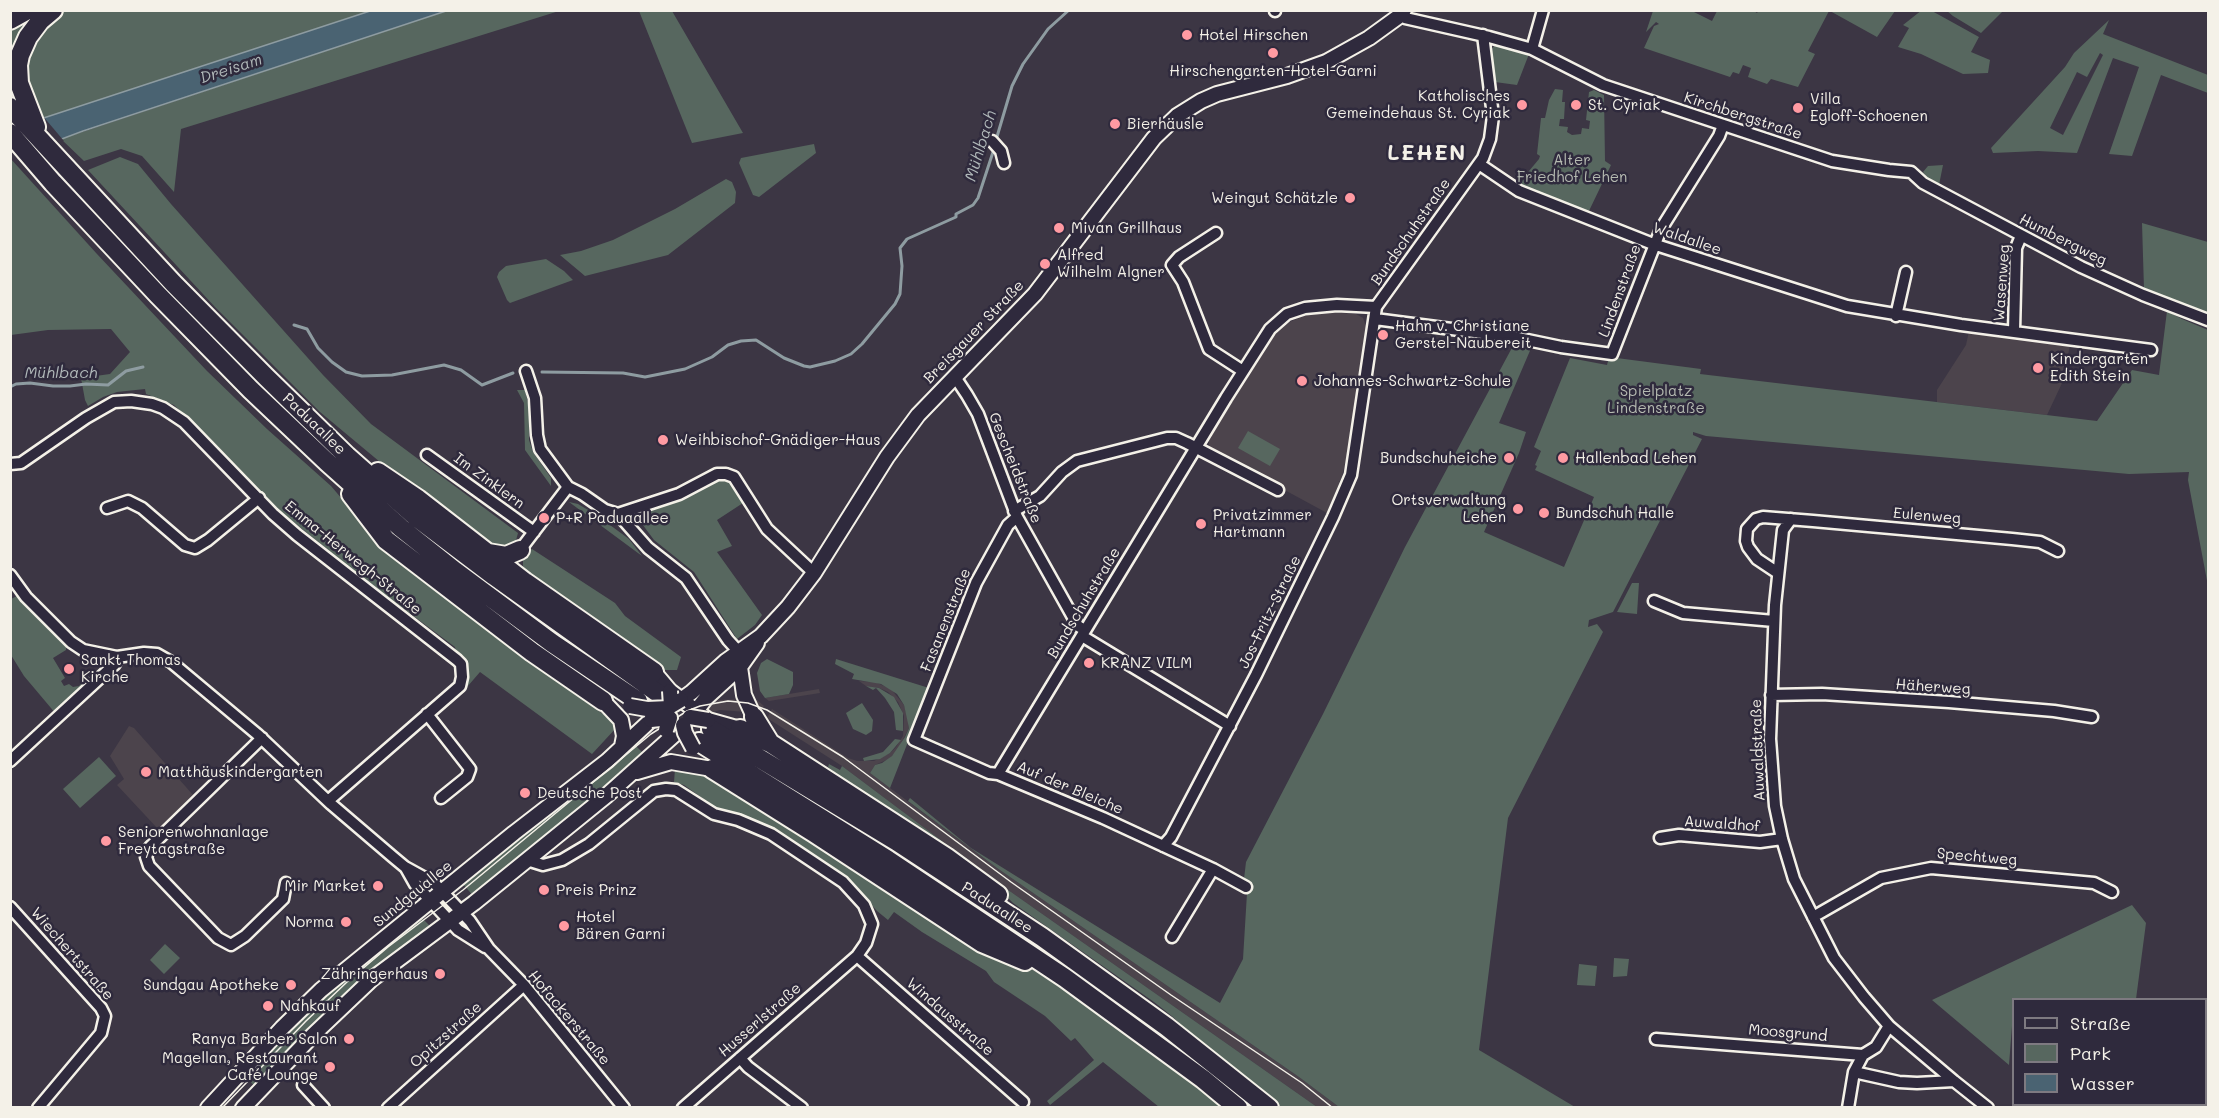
<!DOCTYPE html>
<html>
<head>
<meta charset="utf-8">
<style>
	body { margin:0 }
	#map { position:relative; width:2219px; height:1118px; overflow:hidden; background:#3c3644; font-family:Mali,sans-serif }
	canvas { display:block }
	.frame { position:absolute; inset:0; border:12px solid #f4f1e8; pointer-events:none }
	.legend { position:absolute; left:2012px; top:998px; width:195px; height:108px; box-sizing:border-box; background:#2f2a3d; border:2px solid #7e7a81; margin:0; padding:8px 10px; list-style:none; font-size:18px; color:#f4f1e8 }
	.legend li { display:flex; align-items:center; gap:12px; height:30px }
	.legend b { width:30px; border:2px solid #7e7a81 }
</style>
</head>
<body>
<div id="map">
<canvas width="2219" height="1118"></canvas>
<div class="frame"></div>
<ul class="legend">
<li><b style="height:8px;background:#2f2a3d"></b>Straße</li>
<li><b style="height:16px;background:#57675f"></b>Park</li>
<li><b style="height:16px;background:#4a6372"></b>Wasser</li>
</ul>
</div>
<script>
const g = document.querySelector('canvas').getContext('2d');
g.lineJoin = 'round';
function paint(path, color) { g.fillStyle = color; g.fill(path, 'evenodd'); }
const shape = rows => new Path2D(rows.map(r => 'M' + r).join(''));
function stroke(path, color, width, dash) { g.strokeStyle = color; g.lineWidth = width; g.lineCap = dash ? 'butt' : 'round'; g.setLineDash(dash || []); g.stroke(path); }
function drawText(font, color, halo, rows, align = 'center') {
  g.font = font + ' Mali,sans-serif'; g.lineWidth = 5; g.setLineDash([]); g.textBaseline = 'middle'; g.strokeStyle = halo; g.fillStyle = color; for (const [text, x, y, turn = 0] of rows) {
    g.save(); g.translate(x, y); g.rotate((+turn || 0) * Math.PI / 180); g.textAlign = isNaN(turn) ? turn : align; if (halo) g.strokeText(text, 0, 0); g.fillText(text, 0, 0); g.restore();
  }
}
paint(shape([
	[1326,312,1356,314,1363,318,1366,326,1351,440,1342,476,1327,513,1209,449,1209,440,1264,348,1273,336,1289,322,1307,315],
	[1969,331,2070,345,2063,381,2047,415,1937,402,1937,390,1966,345],
	[859,681,875,682,891,689,904,705,908,720,909,728,897,751,889,759,875,765,870,773,997,868,1299,1077,1339,1107,1317,1107,994,880,842,766,767,718,772,709,848,758,857,761,874,761,890,753,896,747,903,736,904,716,898,702,888,692,879,688,866,686],
	[819,689,820,693,769,701,765,698],
	[756,699,764,706,760,713,720,710,709,713,704,709,710,701,714,700],
	[129,726,134,728,193,795,158,829,117,785,124,779,110,756]
]), '#4c444c');
paint(shape([
	[1759,10,1829,11,1808,51,1815,54,1798,87,1771,79,1767,84,1748,77,1751,68,1743,65,1739,74,1733,72,1730,77,1644,48,1654,26,1659,24,1656,22,1646,32,1653,11,1692,11,1712,21,1717,11,1754,11,1757,13],
	[1922,10,1932,11,1979,37,1971,52,1990,60,1988,73,1963,74,1921,54,1898,47,1909,28,1903,25],
	[36,11,47,11,15,85,11,86,11,26],
	[61,11,370,11,11,129,10,104,31,98,25,81,27,60,38,33],
	[446,11,559,11,181,129,174,192,142,156,121,149,84,161,61,139],
	[639,11,672,11,743,133,692,143],
	[1830,11,1895,10,1895,11,1877,37],
	[1947,11,2003,11,1981,33,1953,16],
	[2109,20,2103,34,2208,75,2208,93,2161,75,2132,156,2109,154,2139,67,2113,58,2077,153,2038,151,1993,153,1991,148,2065,67,2074,53],
	[2100,53,2103,55,2063,135,2050,128,2077,72,2087,77],
	[1495,45,1529,54,1517,85,1495,82,1490,51],
	[1555,89,1563,90,1562,102,1565,102,1564,119,1560,119,1559,126,1568,127,1567,132,1572,135,1581,134,1582,128,1589,129,1590,121,1586,120,1589,92,1594,90,1604,95,1605,161,1611,165,1588,213,1521,185,1524,177,1539,159,1540,156,1537,154,1541,118,1545,118,1549,100],
	[814,144,816,153,759,197,753,195,739,163,741,158],
	[120,157,138,164,171,204,323,375,371,424,518,533,515,544,507,549,495,549,392,472,320,412,215,307,88,170],
	[10,158,97,254,207,371,267,429,331,486,382,546,487,629,614,722,616,728,592,754,480,672,461,694,448,704,446,702,465,666,466,662,456,653,455,647,361,577,291,520,286,520,243,479,242,473,174,405,146,394,145,389,117,392,103,397,88,406,85,400,81,378,110,374,130,352,111,329,48,330,11,335],
	[1943,165,1939,185,1927,178,1923,172,1928,166],
	[65,179,152,275,263,388,379,497,460,562,457,566,260,392,60,181],
	[726,179,732,182,736,192,735,203,668,255,585,276,560,255,581,251,613,240,675,209],
	[2142,223,2208,242,2208,314,2144,289],
	[546,259,564,271,573,280,510,303,507,300,497,277,499,272,506,266],
	[2167,311,2182,319,2208,330,2208,586,2188,480,2189,472,2129,474,1706,436,1693,432,1693,435,1702,439,1613,612,1589,620,1588,627,1597,624,1603,632,1508,818,1479,1050,1575,1107,1339,1107,1299,1077,997,868,908,801,910,798,971,848,1220,1003,1243,959,1247,893,1250,882,1244,879,1246,862,1323,714,1405,547,1514,344,1532,346,1499,423,1526,432,1519,453,1484,532,1564,567,1594,497,1535,470,1537,466,1535,465,1541,451,1534,447,1570,358,1607,365,1609,357,1701,369,1700,374,2097,421,2132,370,2159,375],
	[517,390,525,390,529,407,529,440,533,452,551,478,551,486,525,450,524,403],
	[1248,431,1280,449,1270,466,1238,448],
	[718,478,727,479,736,486,743,503,717,520,732,546,717,552,762,615,755,625,737,639,694,572,654,540,634,513,673,503,699,492],
	[569,502,578,504,595,514,629,539,642,556],
	[532,549,615,603,625,616,681,657,677,670,664,670,526,573,523,566,523,557,526,552],
	[1632,583,1639,583,1637,614,1617,612],
	[17,596,66,643,66,650,53,658,65,678,61,681,64,686,69,684,73,687,79,686,83,682,81,677,87,674,90,679,56,714,24,676,11,655,11,599],
	[767,659,793,672,793,685,789,694,765,698,760,691,757,673,761,663],
	[836,659,929,688,890,788,870,773,875,765,882,763,892,756,905,737,909,728,904,705,897,694,881,684,852,679,854,674,835,664],
	[866,686,879,688,894,697,903,713,903,731,896,730,894,712,885,698,876,688,873,690],
	[862,703,873,720,872,731,866,735,853,729,846,713],
	[895,739,901,740,890,753,880,759,864,761,863,758,883,752],
	[634,744,644,754,621,777,475,898,463,884],
	[99,757,116,776,80,808,63,789],
	[829,764,840,770,842,766,994,880,1317,1107,1278,1107,1200,1044,1173,1017,1154,1002,1033,917,1013,903,994,884,866,796,828,767],
	[675,769,694,770,709,777,1055,983,1223,1107,1159,1107,1103,1062,1050,1105,1047,1101,1094,1060,1075,1038,1071,1041,1045,1016,994,982,986,971,922,932,894,912,888,920,877,911,853,884,834,870,751,819,719,810,684,785,674,782],
	[913,865,1020,933,1130,1010,1255,1107,1249,1107,1187,1059,911,869],
	[2132,905,2146,923,2136,999,2014,1000,2009,1065,1932,1000],
	[420,916,432,928,257,1088,246,1078,302,1020,299,1016],
	[165,944,180,958,164,974,150,960],
	[1614,958,1629,959,1627,976,1613,977],
	[1579,964,1597,966,1595,986,1577,985]
]), '#57675f');
const water = shape([
	[370,11,446,11,83,131,11,158,10,129,370,11]
]);
paint(water, '#4a6372');
stroke(water, '#8e9ca1', 1.5);
paint(shape([
	[42,115,64,141,13,160,10,157,10,126]
]), '#3c3644');
stroke(shape([
	[996,140,1012,86,1023,64,1048,29,1069,10],
	[294,325,307,329,318,348,332,362,346,372,362,376,392,375,444,365,461,370,482,385,513,373],
	[542,372,623,373,645,377,685,369,712,357,728,345,741,341,756,340,784,358,804,366,810,367,835,361,851,354,862,344,895,304,900,294,902,266,900,248,907,239,956,217,956,214,973,205,978,198,994,149],
	[10,387,16,384,30,383,53,386,70,386,86,384,108,385,126,371,143,367]
]), '#8e9ca1', 3);
const minor = shape([
	[1275,10,1275,11],
	[1402,14,1405,18,1489,37,1532,49,1603,85,1832,161,1889,170,1911,172,1923,183,2081,267,2143,295,2208,320],
	[1532,49,1543,10],
	[992,141,1001,151,1004,163],
	[1479,164,1519,191,1653,244,1847,306,1961,325,2151,350],
	[1216,233,1179,257,1172,265,1183,282,1209,349,1243,371],
	[1896,316,1906,272],
	[1375,319,1513,337,1561,347,1612,354,1661,229,1719,136,1723,125],
	[2014,331,2016,248,2021,236],
	[526,371,535,398,537,435,540,449,568,487,582,494,605,510,618,514,679,494,717,474,726,474,734,477,767,529,814,573],
	[955,377,967,395,978,414,1017,517,1078,626,1085,630],
	[427,455,534,532],
	[10,464,21,463,86,418,114,402,131,401,152,404,163,408,184,422,273,514,297,535,457,660,461,664,462,677,460,686,328,801],
	[107,508,128,501,142,508,185,545,195,548,208,540,259,498],
	[1014,511,1040,496,1062,472,1077,461,1167,438,1176,438,1187,443,1278,490],
	[618,514,648,548,686,578,728,640,739,652,745,655],
	[1017,517,1008,525,976,583,914,740,989,773,998,774,1103,818,1213,869,1246,887],
	[1791,519,1783,530,1775,605,1770,739,1775,806,1782,839,1794,879,1834,958,1864,997,1889,1026,1954,1081,1988,1108],
	[520,550,568,487],
	[1778,573,1757,559,1748,547,1746,541,1747,529,1756,519,1763,517,1813,521,2012,539,2040,542,2058,551],
	[10,575,26,597,71,642,83,650,117,657,144,653,157,654,171,662,257,734,331,804,393,857,405,867,434,883,470,921,489,949,524,985,624,1108],
	[1654,601,1683,613,1774,621],
	[1082,636,1230,726],
	[1771,695,1822,694,1949,702,2054,711,2092,717],
	[427,714,470,769,467,777,441,798],
	[262,738,150,847,146,857,149,866,218,938,231,945,245,936,283,899,286,883],
	[10,761,115,664,117,657],
	[998,774,1226,398,1270,329,1287,314,1305,308,1337,305,1376,307],
	[1660,838,1679,835,1760,842,1782,839],
	[1163,846,1171,837,1256,675,1333,517,1351,475,1376,307,1483,158,1490,139,1493,116,1483,35],
	[527,860,543,865,562,860,589,844,654,791,666,789,676,790,714,814,738,820,771,834,843,882,864,905,872,924,866,943,857,956,683,1108],
	[406,868,415,884,458,930,485,947],
	[10,907,101,1008,105,1016,101,1033,38,1108],
	[1813,917,1881,878,1931,868,2094,883,2112,892],
	[1172,937,1213,869],
	[857,956,1023,1102],
	[1656,1039,1863,1055],
	[1863,1055,1876,1047,1889,1026],
	[740,1058,748,1067,802,1108],
	[1854,1072,1899,1082,1917,1083,1954,1081],
	[303,1085,324,1108],
	[388,1108,524,985],
	[1848,1108,1854,1072,1863,1055],
	[2183,1108,2184,1104]
]);
const tertiary = shape([
	[740,667,744,695,754,717],
	[654,672,670,691,708,720,740,729],
	[681,700,692,692,726,661,761,636,788,607,814,573,887,457,918,415,1035,294,1154,138,1177,116,1201,101,1217,94,1287,76,1326,62,1369,38,1398,17,1404,10],
	[603,701,621,720,624,736,622,746],
	[696,711,706,698,740,667,757,643],
	[637,772,671,762,712,769],
	[208,1108,282,1028,321,990,514,833,607,761,651,720],
	[243,1108,313,1035,372,979,474,903,606,796,674,735]
]);
const trunk = shape([
	[10,20,28,10],
	[10,107,173,283,266,377,347,456,416,517,494,576,659,694],
	[36,127,19,83,18,65,20,55,28,37,40,21,53,10],
	[10,133,53,183,158,295,251,390,327,462,401,528,455,571,552,643,638,701],
	[378,472,418,499,525,582,654,672],
	[351,494,386,540,532,652,603,701],
	[488,553,506,556,520,550],
	[754,717,770,743],
	[711,729,896,841,1042,937,1167,1027,1269,1108],
	[740,729,770,743,946,857,998,895],
	[699,742,888,860,1065,978,1203,1079,1238,1108],
	[712,769,814,833,982,943,1025,961]
]);
stroke(minor, '#f4f1e8', 15);
stroke(tertiary, '#f4f1e8', 18);
stroke(trunk, '#f4f1e8', 22);
stroke(minor, '#2f2a3d', 10);
stroke(tertiary, '#2f2a3d', 14);
stroke(trunk, '#2f2a3d', 18);
stroke(shape([
	[222,1108,306,1021,347,982,388,947,463,890,651,734,687,711,700,706,728,701,748,703,767,710,843,757,1011,882,1171,995,1302,1083,1333,1108]
]), '#f4f1e8', 1.5);
const tertiaryBridge = shape([
	[670,691,671,706,681,700],
	[630,706,647,709,669,708],
	[690,717,708,720],
	[651,720,670,718,666,730],
	[683,725,685,733,693,748]
]);
stroke(tertiaryBridge, '#f4f1e8', 18, []);
stroke(tertiaryBridge, '#2f2a3d', 14);
for (const [x, y, r, color] of [
	[1187,35,6,"#ff9aa2"],
	[1273,53,6,"#ff9aa2"],
	[1522,105,6,"#ff9aa2"],
	[1576,105,6,"#ff9aa2"],
	[1798,108,6,"#ff9aa2"],
	[1115,124,6,"#ff9aa2"],
	[1350,198,6,"#ff9aa2"],
	[1059,228,6,"#ff9aa2"],
	[1045,264,6,"#ff9aa2"],
	[1383,335,6,"#ff9aa2"],
	[2038,368,6,"#ff9aa2"],
	[1302,381,6,"#ff9aa2"],
	[663,440,6,"#ff9aa2"],
	[1509,458,6,"#ff9aa2"],
	[1563,458,6,"#ff9aa2"],
	[1518,509,6,"#ff9aa2"],
	[1544,513,6,"#ff9aa2"],
	[544,518,6,"#ff9aa2"],
	[1201,524,6,"#ff9aa2"],
	[1089,663,6,"#ff9aa2"],
	[69,669,6,"#ff9aa2"],
	[146,772,6,"#ff9aa2"],
	[525,793,6,"#ff9aa2"],
	[106,841,6,"#ff9aa2"],
	[378,886,6,"#ff9aa2"],
	[544,890,6,"#ff9aa2"],
	[346,922,6,"#ff9aa2"],
	[564,926,6,"#ff9aa2"],
	[440,974,6,"#ff9aa2"],
	[291,985,6,"#ff9aa2"],
	[268,1006,6,"#ff9aa2"],
	[349,1039,6,"#ff9aa2"],
	[330,1067,6,"#ff9aa2"]
]) { const dot = new Path2D(); dot.arc(x, y, r, 0, 2 * Math.PI); g.fillStyle = color; g.fill(dot); stroke(dot, '#2f2a3d', 2); }
drawText('15px', '#f4f1e8', '#2f2a3d', [
	["Hotel Hirschen",1199,35],
	["Hirschengarten-Hotel-Garni",1273,71,"center"],
	["Katholisches",1510,96,"right"],
	["Gemeindehaus St. Cyriak",1510,113,"right"],
	["Villa",1810,99],
	["Egloff-Schoenen",1810,116],
	["St. Cyriak",1588,105],
	["Bierhäusle",1127,124],
	["Weingut Schätzle",1338,198,"right"],
	["Mivan Grillhaus",1071,228],
	["Alfred",1057,255],
	["Wilhelm Algner",1057,272],
	["Hahn v. Christiane",1395,326],
	["Gerstel-Naubereit",1395,343],
	["Kindergarten",2050,359],
	["Edith Stein",2050,376],
	["Johannes-Schwartz-Schule",1314,381],
	["Weihbischof-Gnädiger-Haus",675,440],
	["Bundschuheiche",1497,458,"right"],
	["Hallenbad Lehen",1575,458],
	["Ortsverwaltung",1506,500,"right"],
	["Lehen",1506,517,"right"],
	["Bundschuh Halle",1556,513],
	["Privatzimmer",1213,515],
	["Hartmann",1213,532],
	["P+R Paduaallee",556,518],
	["Sankt Thomas",81,660],
	["Kirche",81,677],
	["KRANZ VILM",1101,663],
	["Matthäuskindergarten",158,772],
	["Deutsche Post",537,793],
	["Seniorenwohnanlage",118,832],
	["Freytagstraße",118,849],
	["Mir Market",366,886,"right"],
	["Preis Prinz",556,890],
	["Hotel",576,917],
	["Bären Garni",576,934],
	["Norma",334,922,"right"],
	["Zähringerhaus",428,974,"right"],
	["Sundgau Apotheke",279,985,"right"],
	["Nahkauf",280,1006],
	["Ranya Barber Salon",337,1039,"right"],
	["Magellan, Restaurant",318,1058,"right"],
	["Café Lounge",318,1075,"right"]
], 'left');
drawText('15px', '#f4f1e8', '#2f2a3d', [
	["Kirchbergstraße",1743,116,18],
	["Bundschuhstraße",1411,232,-55],
	["Waldallee",1687,239,19],
	["Humbergweg",2063,240,27],
	["Wasenweg",2002,283,-86],
	["Lindenstraße",1620,291,-70],
	["Breisgauer Straße",974,332,-46],
	["Paduaallee",314,424,44],
	["Gescheidstraße",1015,468,68],
	["Im Zinklern",489,481,36],
	["Eulenweg",1927,516,5],
	["Emma-Herwegh-Straße",353,558,39],
	["Bundschuhstraße",1084,603,-59],
	["Jos-Fritz-Straße",1270,612,-64],
	["Fasanenstraße",946,620,-68],
	["Häherweg",1933,687,4],
	["Auwaldstraße",1758,750,-92],
	["Auf der Bleiche",1070,788,23],
	["Auwaldhof",1722,824,4],
	["Spechtweg",1977,857,5],
	["Sundgauallee",413,894,-39],
	["Paduaallee",997,908,33],
	["Wiechertstraße",72,954,49],
	["Windausstraße",950,1017,41],
	["Hofackerstraße",569,1018,50],
	["Husserlstraße",760,1020,-41],
	["Moosgrund",1788,1033,5],
	["Opitzstraße",446,1035,-42]
]);
drawText('15px', '#b5bab1', '#2f2a3d', [
	["Alter",1572,160],
	["Friedhof Lehen",1572,177],
	["Spielplatz",1656,391],
	["Lindenstraße",1656,408]
]);
drawText('italic 16px', '#b0b8b9', '#2f2a3d', [
	["Dreisam",231,69,-18],
	["Mühlbach",981,146,-73],
	["Mühlbach",61,373]
]);
g.letterSpacing = '1.5px';
drawText('bold 21px', '#f4f1e8', '#2f2a3d', [
	["LEHEN",1427,154]
]);
g.letterSpacing = '0px';
</script>
</body>
</html>
